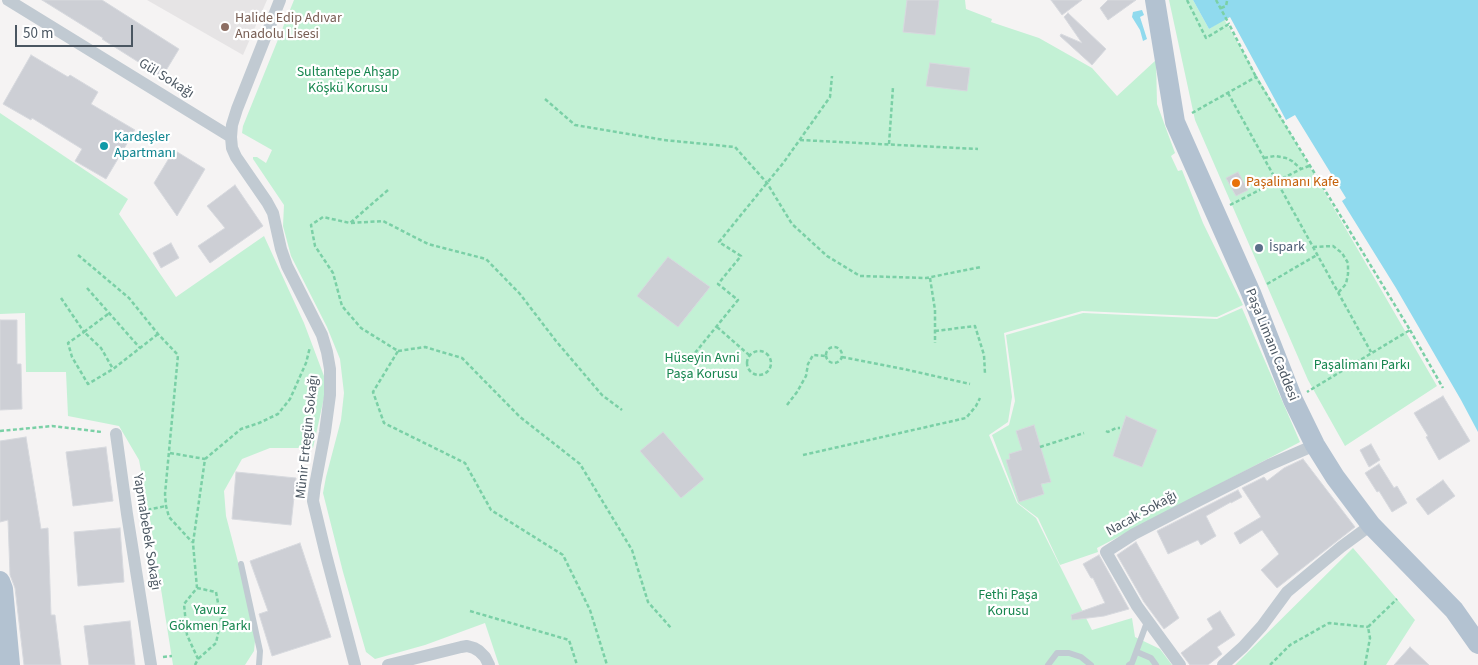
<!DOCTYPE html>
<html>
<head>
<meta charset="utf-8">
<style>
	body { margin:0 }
	#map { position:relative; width:1478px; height:665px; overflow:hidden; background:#f5f3f3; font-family:"Source Sans 3",sans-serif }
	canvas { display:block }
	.scale { position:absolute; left:15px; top:25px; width:118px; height:22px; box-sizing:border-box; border:2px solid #4a5661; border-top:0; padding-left:6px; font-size:15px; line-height:18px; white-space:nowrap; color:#4a5661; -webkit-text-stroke:4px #fff; paint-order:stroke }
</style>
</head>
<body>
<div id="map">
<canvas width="1478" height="665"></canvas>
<div class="scale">50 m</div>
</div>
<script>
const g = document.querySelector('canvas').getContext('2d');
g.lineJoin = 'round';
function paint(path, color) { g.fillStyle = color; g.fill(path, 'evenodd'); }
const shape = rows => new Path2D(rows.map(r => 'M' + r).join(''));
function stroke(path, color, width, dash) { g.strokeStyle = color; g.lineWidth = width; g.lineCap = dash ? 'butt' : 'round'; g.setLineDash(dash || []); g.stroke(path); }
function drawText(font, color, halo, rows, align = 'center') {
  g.font = font + ' "Source Sans 3",sans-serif'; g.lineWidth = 4.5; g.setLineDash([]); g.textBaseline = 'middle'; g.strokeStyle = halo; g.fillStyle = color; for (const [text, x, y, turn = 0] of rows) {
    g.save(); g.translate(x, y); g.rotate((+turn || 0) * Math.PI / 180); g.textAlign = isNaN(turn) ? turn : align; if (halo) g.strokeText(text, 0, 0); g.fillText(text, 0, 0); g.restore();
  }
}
paint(shape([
	[147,0,267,0,243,55]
]), '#e6e4e5');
paint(shape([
	[294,0,965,0,966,9,992,19,991,22,1039,38,1092,68,1117,96,1156,60,1157,104,1175,153,1171,156,1178,171,1182,170,1203,223,1243,305,1217,317,1082,311,1004,333,1012,397,1008,422,989,435,1017,503,1036,518,1092,630,1132,618,1135,637,1160,649,1172,665,499,665,485,623,425,645,375,659,366,652,343,572,323,493,326,477,341,420,344,393,340,359,327,327,291,256,283,226,284,205,253,159,253,157,257,157,266,163,272,150,242,133,243,126],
	[1169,0,1193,0,1209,29,1224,19,1437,386,1345,446,1308,380,1195,120],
	[0,113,128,199,119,214,176,297,264,236,304,323,327,384,313,448,270,448,242,459,224,491,226,516,256,631,254,651,245,665,173,665,149,513,139,460,119,426,68,416,66,372,26,372,25,313,0,314],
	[1242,308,1300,442,1097,548,1098,552,1060,565,1038,518,1018,503,992,435,1009,425,1015,401,1006,335,1083,313,1217,319],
	[1353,548,1415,620,1386,665,1235,665]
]), '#c3f1d5');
paint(shape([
	[1193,0,1478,0,1478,432,1461,400,1396,288,1342,201,1346,198,1295,115,1286,120,1230,17,1209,29],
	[1142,10,1144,15,1140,17,1147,39,1143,41,1140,30,1132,17,1133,12]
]), '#90daee');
const building = shape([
	[42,0,102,0,179,49,162,77,102,39,103,38,42,0],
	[907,0,939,0,935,35,903,32,907,0],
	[1051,0,1082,0,1062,15,1051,0],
	[1108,0,1136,0,1108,20,1100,8,1108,0],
	[1068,13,1106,49,1092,65,1060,36,1061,34,1082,43,1064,17,1068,13],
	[31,55,68,77,70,75,98,92,91,104,135,130,106,179,75,161,82,149,32,118,31,120,3,104,31,55],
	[930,63,970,68,967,91,926,86,930,63],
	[174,150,205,169,177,216,154,183,174,150],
	[1238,172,1248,190,1236,196,1226,178,1238,172],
	[235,185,263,226,210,263,198,246,225,228,207,206,235,185],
	[171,243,179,258,161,268,153,253,171,243],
	[668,257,710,287,678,327,637,296,668,257],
	[0,320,17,320,17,364,21,364,22,409,0,410,0,320],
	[1443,396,1470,441,1439,460,1426,437,1428,436,1414,413,1443,396],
	[1126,416,1157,430,1142,467,1113,456,1126,416],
	[1034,425,1051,482,1041,484,1044,494,1019,502,1006,460,1010,459,1009,454,1022,450,1016,431,1034,425],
	[663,432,704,479,681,498,640,451,663,432],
	[26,437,41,529,48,528,51,615,55,615,61,665,24,665,15,588,10,575,8,520,0,522,0,441,26,437],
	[1371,444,1380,460,1369,467,1360,450,1371,444],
	[106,447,113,501,73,506,66,452,106,447],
	[1303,459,1355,527,1277,588,1261,570,1279,554,1262,530,1240,544,1234,533,1261,517,1242,488,1264,477,1267,481,1284,468,1303,459],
	[1379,464,1394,488,1397,486,1407,503,1392,512,1379,491,1377,492,1365,473,1379,464],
	[236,472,296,478,291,525,232,519,236,472],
	[1443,480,1455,496,1428,515,1416,499,1443,480],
	[1238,490,1242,497,1231,503,1231,502,1206,516,1216,536,1201,545,1198,540,1168,554,1157,531,1238,490],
	[120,528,124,582,78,586,74,532,120,528],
	[1136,542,1179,618,1164,629,1144,602,1117,555,1136,542],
	[300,543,331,637,272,656,259,614,268,611,250,561,300,543],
	[1099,555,1129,609,1104,616,1072,620,1071,615,1105,603,1093,578,1091,578,1083,564,1099,555],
	[1220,611,1235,635,1217,647,1222,654,1208,665,1190,665,1181,653,1213,629,1207,619,1220,611],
	[130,621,135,665,89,665,84,626,130,621],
	[1410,647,1429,665,1394,665,1410,647]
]);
paint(building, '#cdcfd5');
stroke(building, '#d7d9de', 1);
stroke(shape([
	[1187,0,1206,38,1229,24,1256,77],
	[1216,0,1229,24],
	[1221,8,1226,6,1227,1],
	[1228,93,1371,352],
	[545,99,575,125,664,140,735,147,767,183,792,224,827,256,860,276,926,278,981,267],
	[1192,113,1256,77,1410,330,1307,392],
	[800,140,978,149],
	[889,144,893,87],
	[1264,158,1275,156,1286,158,1292,161,1301,169],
	[388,190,350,223,323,217,311,225,315,246,333,273,342,306,361,328,398,351,373,392,384,423,465,463,491,510,563,555,590,610,607,665],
	[1230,205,1301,169,1309,166],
	[351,223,383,221,428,244,486,259,520,294,556,341,602,395,622,410],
	[1313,247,1333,246,1342,253,1348,263,1348,274,1346,284,1338,293],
	[78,255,129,298,158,334,178,355,165,494,166,506,169,517,192,542],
	[930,278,935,310,935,343],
	[1267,284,1317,255],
	[87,288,140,348],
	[61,298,84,332,68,343,72,357,88,384,113,369,158,334],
	[108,314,84,332,101,348,113,369],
	[717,327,749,355],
	[1410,330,1443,388],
	[935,331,975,326,984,355,985,374],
	'826 355a8 8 0 1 1 16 0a8 8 0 1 1-16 0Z',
	'747 363a12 12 0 1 1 24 0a12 12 0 1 1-24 0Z',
	[398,351,425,347,462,358,520,417,580,464,632,550,648,602,671,628],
	[695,353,738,300,718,284,741,256,719,242,784,162,830,97,832,76],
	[842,357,908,370,970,384],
	[787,405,797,392,806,376,808,364,813,355,826,356],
	[0,431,52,426,102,432],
	[1106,431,1108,432,1116,428,1120,428],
	[1040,447,1084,433],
	[170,453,205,459],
	[803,455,966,418,976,406,980,398],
	[141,511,166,506],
	[197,588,216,592,221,619,216,643,198,659],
	[470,611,569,640,577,665],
	[1368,627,1397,599],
	[163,657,172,656],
	[195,665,198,659,187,635,184,604,197,588,193,543,205,459,241,429,259,423,278,414,290,399,306,363,310,347],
	[1270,665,1290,645,1329,623,1368,627],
	[1365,665,1370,638,1368,627]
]), '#7ad0a6', 2.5, [4, 2.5]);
stroke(shape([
	[241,564,260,651,259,665],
	[1137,652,1151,658,1156,665],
	[1048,665,1057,653,1069,653,1081,657,1091,665],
	[1129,665,1132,663,1147,622]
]), '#c1cad2', 6);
stroke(shape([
	[8,0,231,137],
	[280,0,237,109,232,125,231,137,232,148,236,157,267,202,273,213,281,249,287,266,322,335,327,352,330,369,330,395,325,432,315,485,313,501,326,555,355,665],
	[116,434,127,514,151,665],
	[388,665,461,647,467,646,474,648,479,651,485,657,489,665],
	[1180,665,1137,606,1106,552,1134,534,1194,503,1269,465,1315,445],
	[1223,665,1243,647,1262,626,1287,592,1341,547,1371,525]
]), '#c1cad2', 12);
stroke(shape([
	[1155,0,1175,122,1251,293,1293,400,1315,445,1335,477,1371,525,1454,610,1478,644],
	[0,581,3,589,10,665]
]), '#b3c2d1', 20);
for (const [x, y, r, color] of [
	[225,27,5,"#8d6e63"],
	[104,146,5,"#0f9aa8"],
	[1236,183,5,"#e8710a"],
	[1259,248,5,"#5c6f8a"]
]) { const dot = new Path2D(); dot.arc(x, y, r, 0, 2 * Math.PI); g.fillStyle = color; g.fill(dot); stroke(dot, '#fff', 2); }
drawText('14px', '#785e54', '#fff', [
	["Halide Edip Adıvar",235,19],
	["Anadolu Lisesi",235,35]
], 'left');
drawText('14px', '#17864f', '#fff', [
	["Sultantepe Ahşap",348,73],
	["Köşkü Korusu",348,89],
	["Hüseyin Avni",702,359],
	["Paşa Korusu",702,375],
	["Paşalimanı Parkı",1362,366],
	["Fethi Paşa",1008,596],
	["Korusu",1008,612],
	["Yavuz",210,611],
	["Gökmen Parkı",210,627]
]);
drawText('14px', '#4a5661', '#fff', [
	["Gül Sokağı",166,79,32],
	["Paşa Limanı Caddesi",1271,345,68],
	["Münir Ertegün Sokağı",308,437,-84],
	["Nacak Sokağı",1142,514,-29],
	["Yapmabebek Sokağı",146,532,81]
]);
drawText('14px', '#0d838f', '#fff', [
	["Kardeşler",114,138],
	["Apartmanı",114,154]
], 'left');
drawText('14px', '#c56008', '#fff', [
	["Paşalimanı Kafe",1246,183]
], 'left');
drawText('14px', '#4e5e75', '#fff', [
	["İspark",1269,248]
], 'left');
</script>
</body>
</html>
